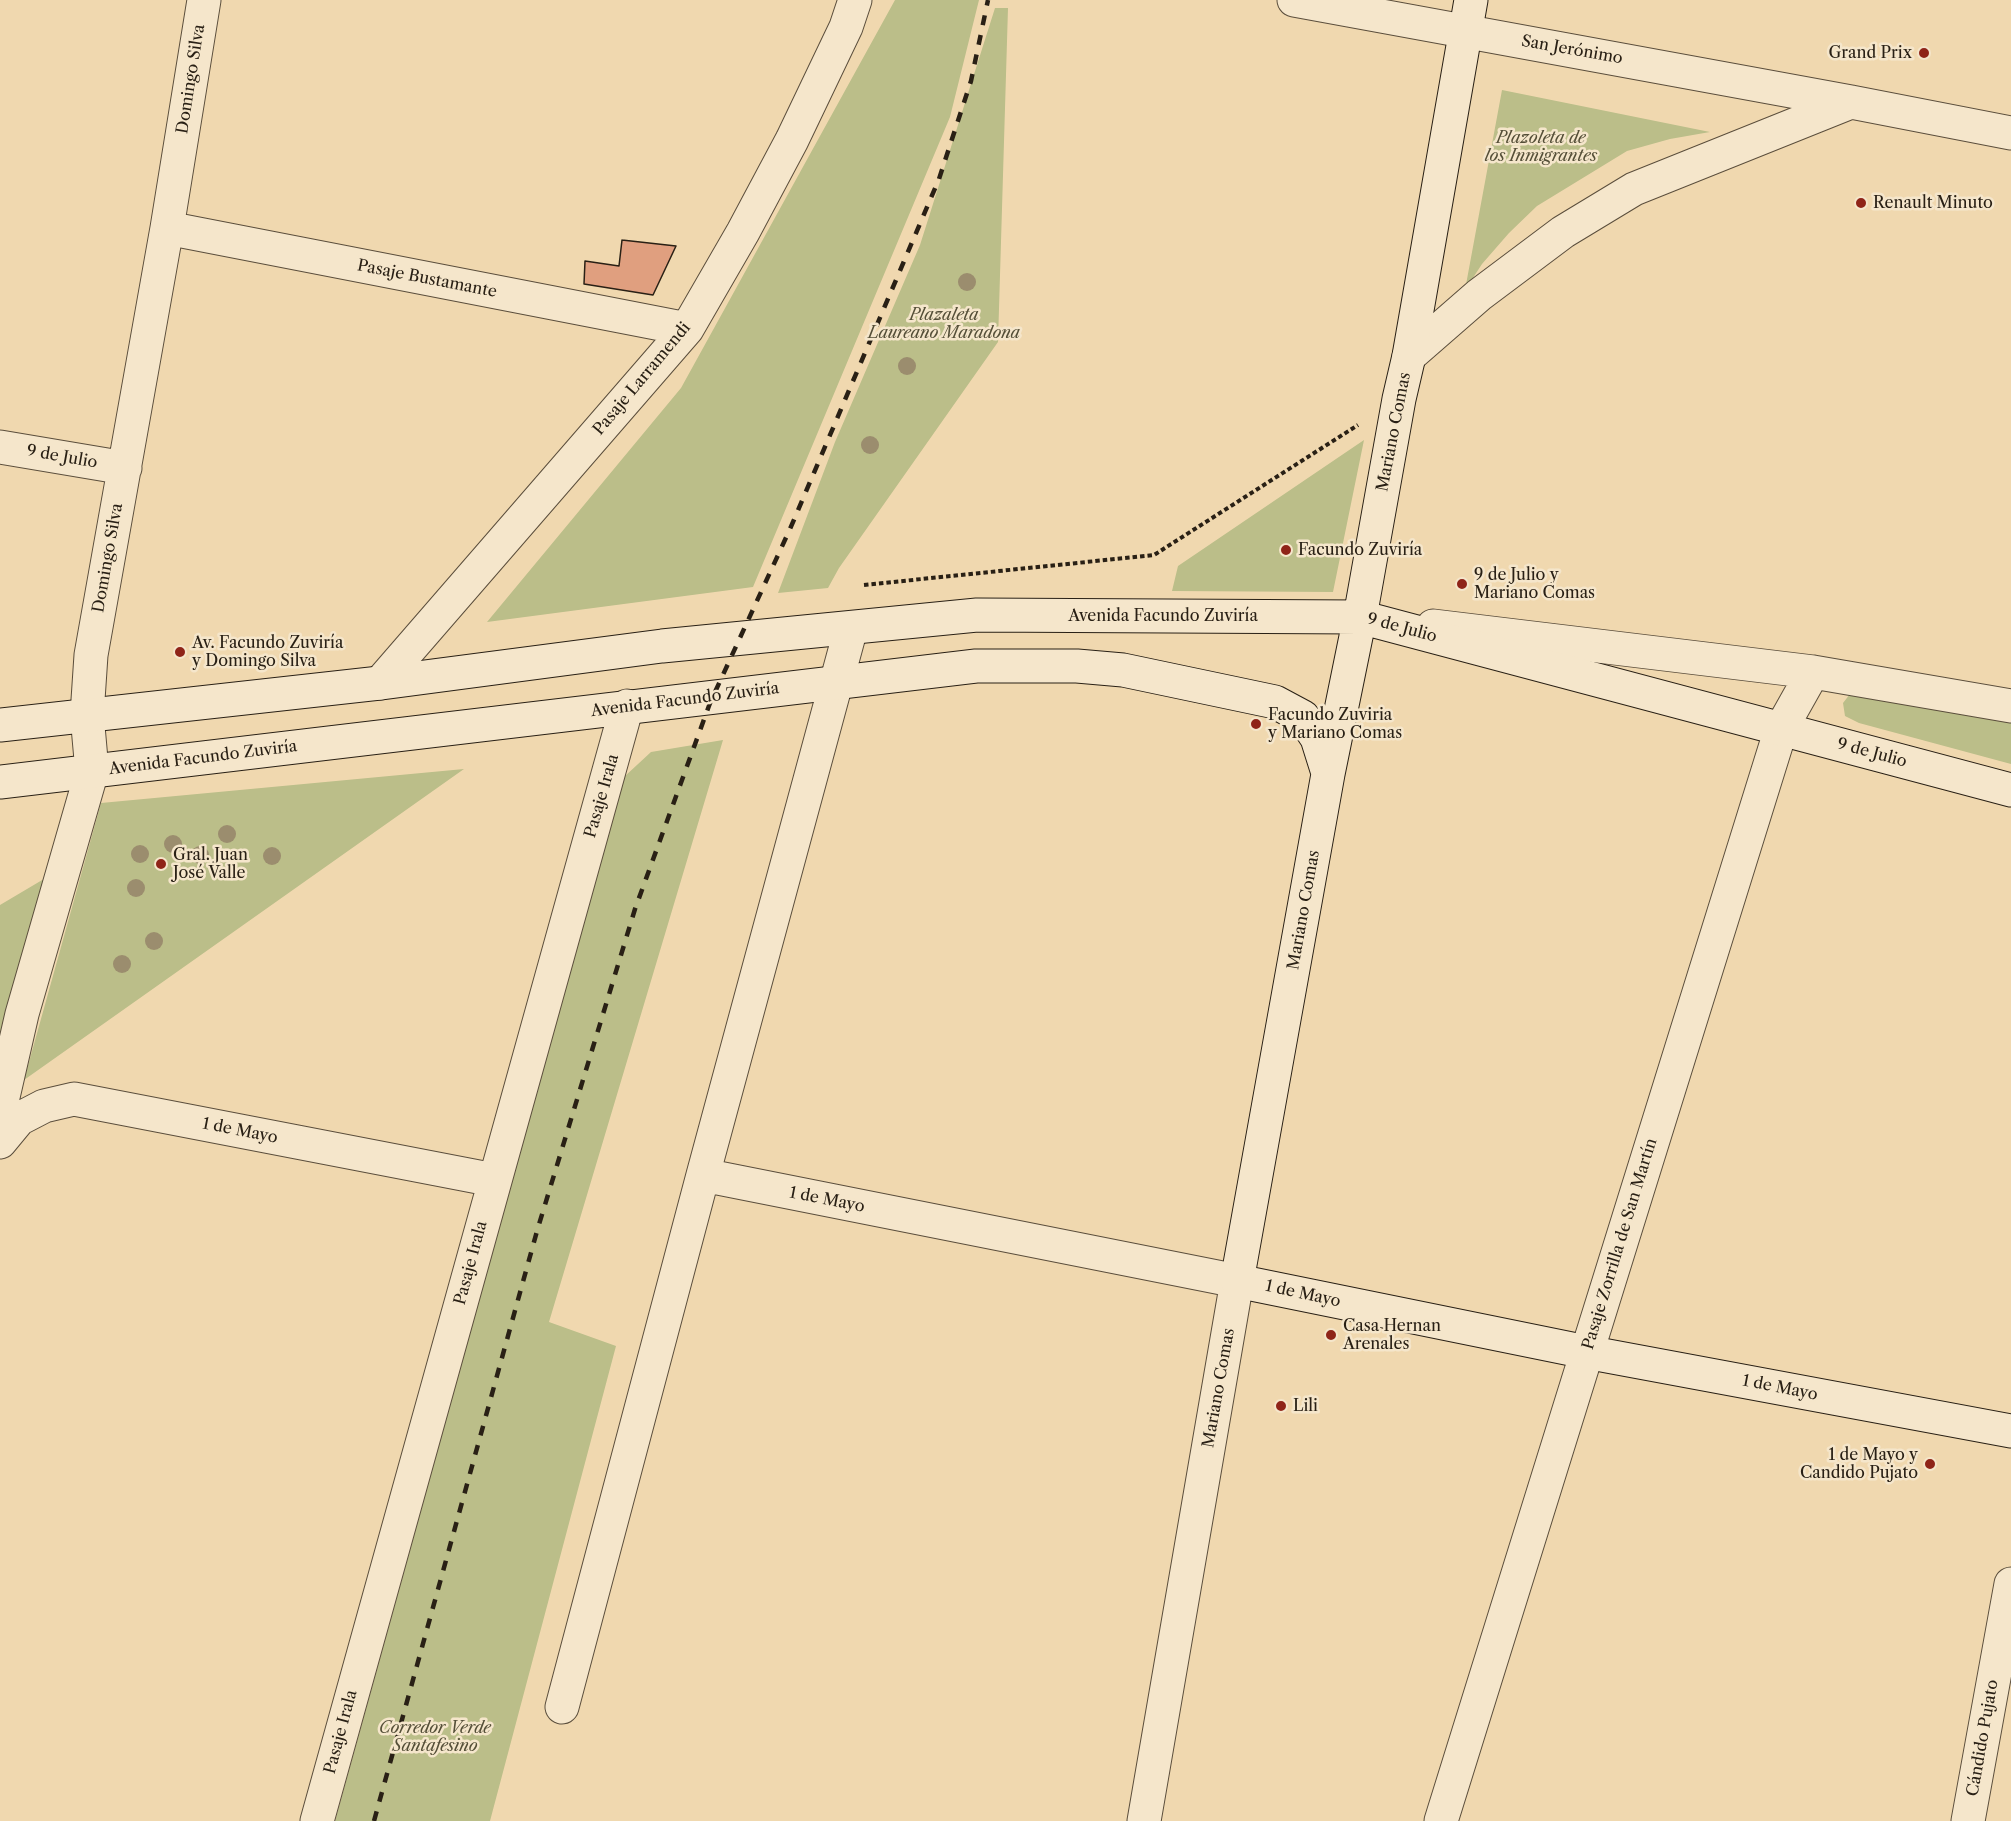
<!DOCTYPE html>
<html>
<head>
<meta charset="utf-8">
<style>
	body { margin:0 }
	canvas { display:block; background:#f0d8af }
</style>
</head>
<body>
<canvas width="2011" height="1821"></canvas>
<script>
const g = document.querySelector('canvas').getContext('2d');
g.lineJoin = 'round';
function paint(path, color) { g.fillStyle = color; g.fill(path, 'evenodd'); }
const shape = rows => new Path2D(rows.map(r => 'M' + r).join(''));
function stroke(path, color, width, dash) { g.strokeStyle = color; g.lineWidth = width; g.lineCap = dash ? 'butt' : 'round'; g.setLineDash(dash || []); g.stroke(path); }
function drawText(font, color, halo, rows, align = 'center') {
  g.font = font + ' "Libre Caslon Text",serif'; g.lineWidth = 5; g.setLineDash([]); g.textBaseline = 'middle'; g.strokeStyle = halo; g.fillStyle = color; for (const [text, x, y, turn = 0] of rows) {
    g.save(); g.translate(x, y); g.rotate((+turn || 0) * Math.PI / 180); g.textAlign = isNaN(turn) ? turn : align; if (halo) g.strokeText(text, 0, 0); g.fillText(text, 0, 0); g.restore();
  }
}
paint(shape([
	[895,0,979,0,950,117,753,587,487,622,681,388],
	[995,8,1008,8,998,342,839,568,828,588,778,593,835,442,920,245],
	[1502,90,1710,132,1670,139,1627,151,1537,206,1509,233,1482,264,1465,290],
	[1364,440,1333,592,1172,591,1178,566],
	[1850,694,2011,717,2011,764,1859,723,1845,716,1843,703],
	[723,740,549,1322,616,1346,490,1821,335,1821,624,777,651,752],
	[464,769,24,1080,101,803],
	[54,873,0,1078,0,905]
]), '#bbbe89');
const building = shape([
	[622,240,676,246,653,295,584,284,585,261,619,266,622,240]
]);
paint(building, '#e09f7f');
stroke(building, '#292015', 1.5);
const street = shape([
	[1294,0,1851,102,2011,133],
	[167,228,687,329],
	[1409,356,1479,295,1563,232,1634,189,1851,102],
	[0,447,125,468],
	[1433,626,1813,672,2011,706],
	[380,683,687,329,743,232,792,140,846,27,855,0],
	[0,1110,22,1014,92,771,87,715,91,655,167,228,204,0],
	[0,1142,19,1119,44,1106,74,1099,494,1180],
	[703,1175,1237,1281,1144,1821],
	[562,1707,703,1175,851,628],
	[317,1821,627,706],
	[1441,1821,1781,729,1813,672],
	[1968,1821,2011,1584]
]);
const secondary = shape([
	[1471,0,1409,356,1399,399,1360,617,1328,774,1237,1281,1586,1352,2011,1431],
	[0,725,380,683,662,646,977,615,1360,617,2011,790],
	[0,782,976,666,1077,666,1123,670,1275,702,1303,717,1317,738,1328,773]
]);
stroke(street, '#5b4e3c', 35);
stroke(secondary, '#292015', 35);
stroke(shape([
	[864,585,1154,555,1358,425]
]), '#292015', 4, [4.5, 3]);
stroke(street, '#f5e6cb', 33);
stroke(secondary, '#f5e6cb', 33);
stroke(shape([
	[374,1821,537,1231,635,909,710,703,790,529,939,179,971,81,988,0]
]), '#292015', 4.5, [10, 10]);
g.fillStyle = '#9b8d6e';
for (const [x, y] of [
	[967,282],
	[907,366],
	[870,445],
	[227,834],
	[173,844],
	[140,854],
	[200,855],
	[272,856],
	[136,888],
	[154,941],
	[122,964]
]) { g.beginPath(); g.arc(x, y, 9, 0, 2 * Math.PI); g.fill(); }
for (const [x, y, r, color] of [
	[1924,53,6,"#8f2418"],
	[1861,203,6,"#8f2418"],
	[1286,550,6,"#8f2418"],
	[1462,584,6,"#8f2418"],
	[180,652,6,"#8f2418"],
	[1256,724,6,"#8f2418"],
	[161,864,6,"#8f2418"],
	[1331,1335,6,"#8f2418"],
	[1281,1406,6,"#8f2418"],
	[1930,1464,6,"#8f2418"]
]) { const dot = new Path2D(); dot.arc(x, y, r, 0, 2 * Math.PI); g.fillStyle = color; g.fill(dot); stroke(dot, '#f5e6cb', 2); }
drawText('16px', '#292015', '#f5e6cb', [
	["San Jerónimo",1572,50,10],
	["Domingo Silva",191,79,-81],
	["Pasaje Bustamante",427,279,11],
	["Pasaje Larramendi",642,379,-50],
	["Mariano Comas",1394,432,-79],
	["9 de Julio",62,457,10],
	["Domingo Silva",108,558,-80],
	["Avenida Facundo Zuviría",1163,616],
	["9 de Julio",1402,628,15],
	["Avenida Facundo Zuviría",685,700,-7],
	["9 de Julio",1872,753,15],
	["Avenida Facundo Zuviría",203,758,-7],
	["Pasaje Irala",602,796,-74],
	["Mariano Comas",1304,910,-80],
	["1 de Mayo",240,1131,11],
	["1 de Mayo",827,1200,11],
	["Pasaje Zorrilla de San Martín",1620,1244,-73],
	["Pasaje Irala",471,1263,-75],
	["1 de Mayo",1303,1294,12],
	["Mariano Comas",1219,1388,-80],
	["1 de Mayo",1780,1388,11],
	["Pasaje Irala",341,1732,-75],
	["Cándido Pujato",1983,1738,-80]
]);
drawText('16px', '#292015', '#f5e6cb', [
	["Grand Prix",1912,53,"right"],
	["Renault Minuto",1873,203],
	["Facundo Zuviría",1298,550],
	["9 de Julio y",1474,575],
	["Mariano Comas",1474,593],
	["Av. Facundo Zuviría",192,643],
	["y Domingo Silva",192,661],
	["Facundo Zuviria",1268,715],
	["y Mariano Comas",1268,733],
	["Gral. Juan",173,855],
	["José Valle",173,873],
	["Casa Hernan",1343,1326],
	["Arenales",1343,1344],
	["Lili",1293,1406],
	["1 de Mayo y",1918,1455,"right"],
	["Candido Pujato",1918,1473,"right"]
], 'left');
drawText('italic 16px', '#554f38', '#f5e6cb', [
	["Plazoleta de",1541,138],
	["los Inmigrantes",1541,156],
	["Plazaleta",944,315],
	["Laureano Maradona",944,333],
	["Corredor Verde",435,1728],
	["Santafesino",435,1746]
]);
</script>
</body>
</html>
